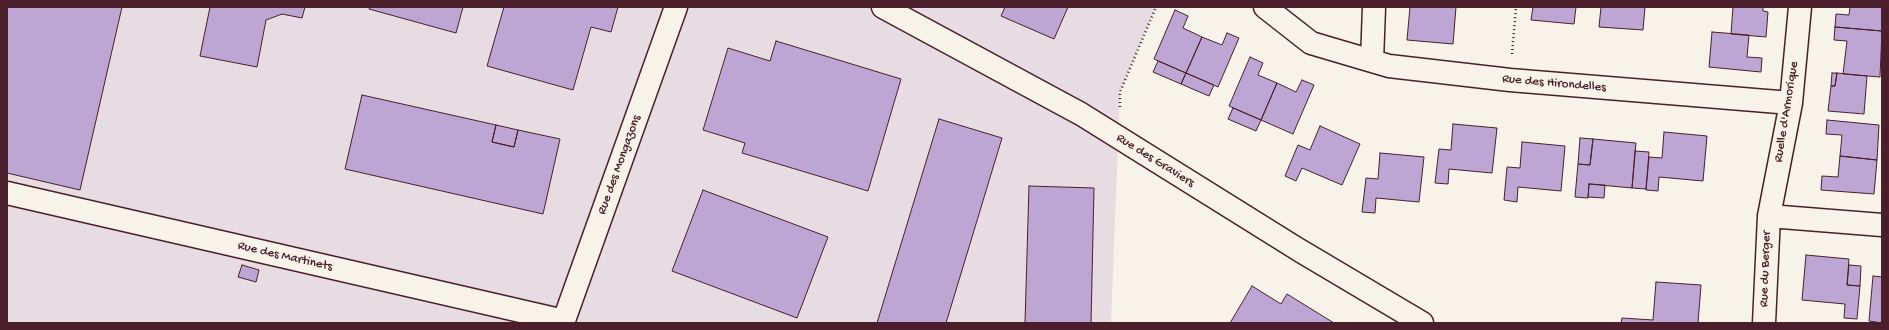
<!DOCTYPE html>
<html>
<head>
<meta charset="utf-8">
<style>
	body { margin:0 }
	#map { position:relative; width:1889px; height:330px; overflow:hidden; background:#f7f3e8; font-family:"Gochi Hand",sans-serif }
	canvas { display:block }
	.frame { position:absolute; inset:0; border:8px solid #4a1f2b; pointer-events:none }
</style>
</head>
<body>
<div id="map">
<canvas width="1889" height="330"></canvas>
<div class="frame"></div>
</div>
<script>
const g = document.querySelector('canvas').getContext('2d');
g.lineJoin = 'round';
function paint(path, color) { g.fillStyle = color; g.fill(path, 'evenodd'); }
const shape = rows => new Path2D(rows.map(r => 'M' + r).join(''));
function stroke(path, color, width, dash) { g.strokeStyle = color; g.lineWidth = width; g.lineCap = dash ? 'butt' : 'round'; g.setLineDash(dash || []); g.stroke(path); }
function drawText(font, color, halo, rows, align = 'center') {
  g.font = font + ' "Gochi Hand",sans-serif'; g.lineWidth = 3; g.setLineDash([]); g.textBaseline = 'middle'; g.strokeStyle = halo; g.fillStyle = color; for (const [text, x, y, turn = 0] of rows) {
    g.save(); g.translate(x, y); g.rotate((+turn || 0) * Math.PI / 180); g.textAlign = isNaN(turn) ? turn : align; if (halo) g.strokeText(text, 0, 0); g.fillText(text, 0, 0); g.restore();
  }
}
paint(shape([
	[7,7,1156,7,1120,92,1111,323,7,323]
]), '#e6dce2');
const building = shape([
	[7,7,122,7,80,190,7,173,7,7],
	[210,7,305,7,302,18,282,14,266,20,257,67,200,56,210,7],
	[370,7,463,7,456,33,369,9,370,7],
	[504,7,618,7,611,32,591,27,573,90,487,66,504,7],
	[1005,7,1068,7,1054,39,1001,16,1005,7],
	[1410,7,1456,7,1453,44,1407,40,1410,7],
	[1533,7,1576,7,1574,24,1531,20,1533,7],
	[1601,7,1645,7,1643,30,1599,27,1601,7],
	[1733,7,1763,7,1763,11,1768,12,1766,37,1731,34,1733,7],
	[1850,7,1882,7,1882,31,1835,27,1836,14,1849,15,1850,7],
	[1175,10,1188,16,1183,28,1202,37,1186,73,1154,59,1175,10],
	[1835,27,1882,31,1880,77,1843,74,1847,41,1834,40,1835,27],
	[1712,32,1749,35,1747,57,1762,58,1761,72,1709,67,1712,32],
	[1227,33,1239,38,1218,87,1186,73,1202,37,1222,45,1227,33],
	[776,41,901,79,868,191,742,153,745,143,703,130,728,48,770,61,776,41],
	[1250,57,1263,63,1258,75,1277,83,1261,120,1229,106,1250,57],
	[1158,61,1186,73,1181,84,1153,72,1158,61],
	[1186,73,1214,85,1209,96,1181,84,1186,73],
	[1832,73,1837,73,1835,86,1831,86,1832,73],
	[1837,73,1867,76,1864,114,1828,111,1831,86,1835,86,1837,73],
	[1302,80,1314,85,1293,134,1261,120,1277,83,1296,92,1302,80],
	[362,95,496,125,492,142,514,147,518,130,560,139,543,214,345,169,362,95],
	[1233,108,1261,120,1256,131,1228,119,1233,108],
	[939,119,1002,138,946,323,877,323,939,119],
	[1827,120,1879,125,1877,160,1840,156,1842,135,1826,134,1827,120],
	[1453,124,1497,128,1492,173,1449,169,1448,184,1435,183,1439,149,1451,150,1453,124],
	[496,125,518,130,514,147,492,142,496,125],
	[1320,126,1360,144,1342,185,1302,168,1296,181,1285,176,1298,145,1310,150,1320,126],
	[1664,132,1707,136,1703,181,1659,177,1658,191,1646,190,1649,157,1662,158,1664,132],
	[1580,138,1593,139,1590,165,1578,164,1580,138],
	[1593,139,1636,143,1632,188,1589,184,1588,198,1575,197,1578,164,1590,165,1593,139],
	[1522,142,1565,146,1561,191,1518,187,1517,202,1504,200,1507,167,1520,168,1522,142],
	[1635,151,1649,152,1646,189,1632,188,1635,151],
	[1380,153,1424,157,1419,202,1376,198,1375,213,1362,212,1366,178,1378,179,1380,153],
	[1840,156,1877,160,1874,194,1821,190,1822,176,1838,177,1840,156],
	[1589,184,1605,185,1604,198,1588,197,1589,184],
	[1029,186,1094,188,1091,323,1025,323,1029,186],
	[703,190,828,237,797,318,672,271,703,190],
	[1806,255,1849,259,1847,285,1860,286,1857,319,1844,318,1845,304,1802,300,1806,255],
	[242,265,259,270,256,282,238,277,242,265],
	[1849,265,1861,266,1860,286,1847,285,1849,265],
	[1873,276,1882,277,1882,323,1869,321,1873,276],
	[1656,282,1701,285,1698,323,1621,323,1622,318,1653,320,1656,282],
	[1252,286,1281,304,1287,294,1334,323,1230,323,1252,286]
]);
paint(building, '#bea6d4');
stroke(building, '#4a1f2b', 1);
const minor = shape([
	[883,7,1081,114,1299,250,1422,323],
	[1265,7,1311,43,1372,61],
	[1374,7,1372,61,1389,66,1510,80,1791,103],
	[7,193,564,321],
	[1769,216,1882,225],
	[563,323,676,7],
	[1764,323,1769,216,1791,103,1800,7]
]);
stroke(minor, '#4a1f2b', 25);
stroke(shape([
	[1512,54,1516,7],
	[1120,107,1120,92,1156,7]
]), '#4a1f2b', 2.5, [1, 3]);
stroke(minor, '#f7f3e8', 22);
drawText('13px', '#4a1f2b', '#f7f3e8', [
	["Rue des Hirondelles",1554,84,5],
	["Ruelle d'Armorique",1787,112,-81],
	["Rue des Graviers",1155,161,32],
	["Rue des Mongazons",620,165,-70],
	["Rue des Martinets",285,257,13],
	["Rue du Berger",1766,269,-88]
]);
</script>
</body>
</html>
